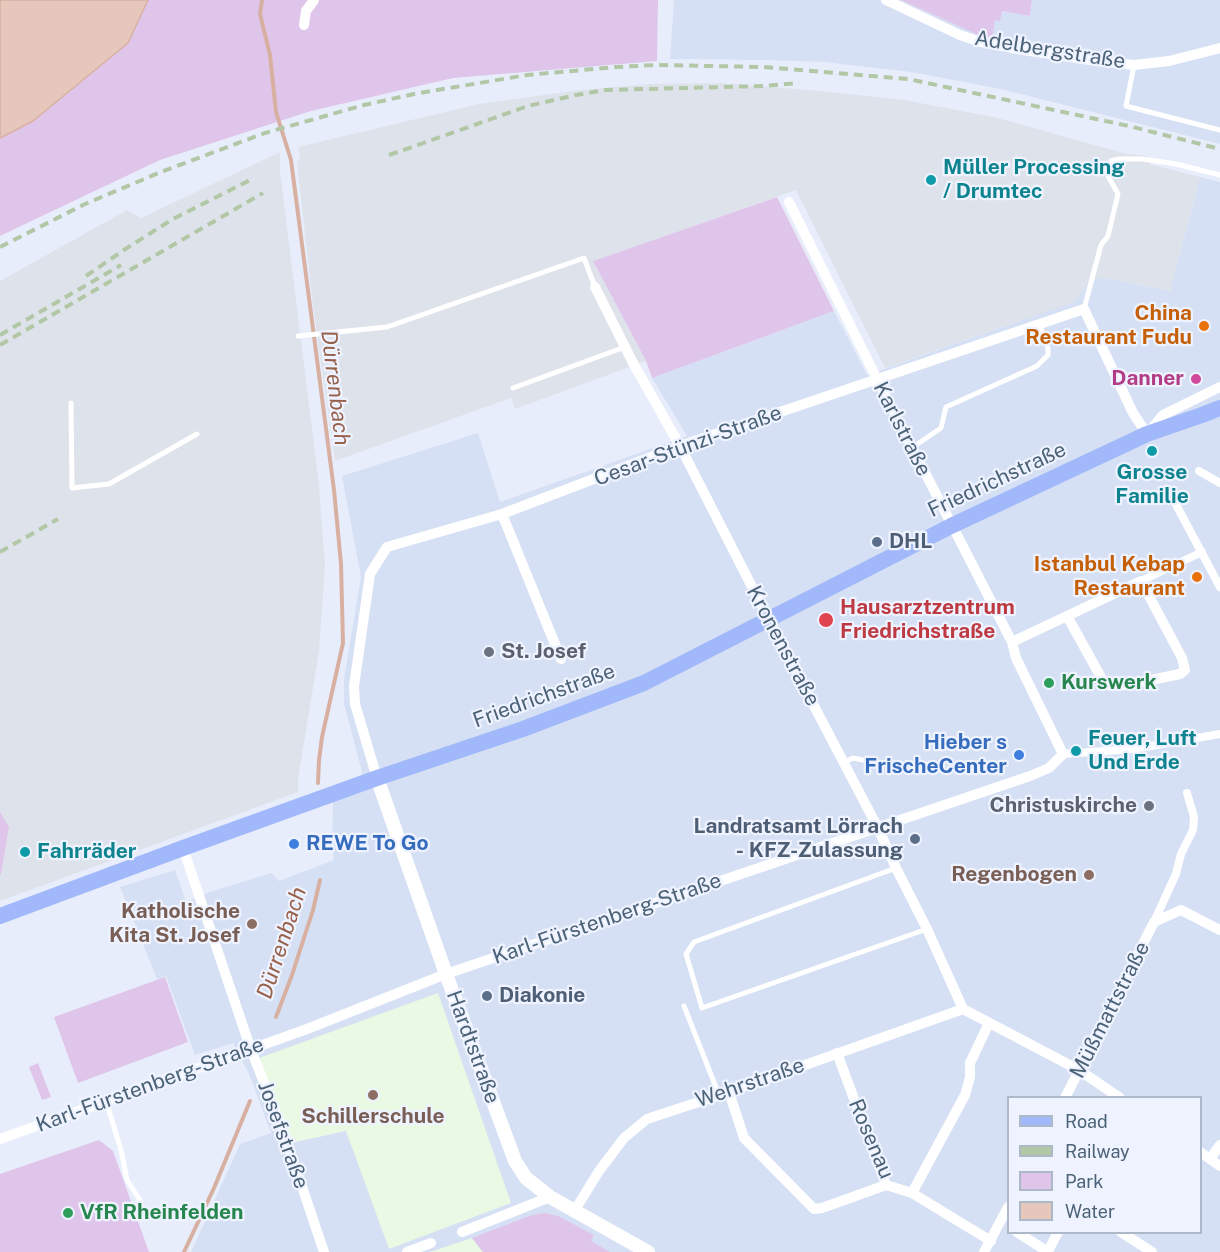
<!DOCTYPE html>
<html>
<head>
<meta charset="utf-8">
<style>
	body { margin:0 }
	#map { position:relative; width:1220px; height:1252px; overflow:hidden; background:#e8edfc; font-family:"Public Sans",sans-serif }
	canvas { display:block }
	.legend { position:absolute; left:1007px; top:1096px; width:195px; height:138px; box-sizing:border-box; background:#eef3ff; border:2px solid #adb9c9; margin:0; padding:8px 10px; list-style:none; font-size:18px; color:#4b6277 }
	.legend li { display:flex; align-items:center; gap:12px; height:30px }
	.legend b { width:30px; border:2px solid #adb9c9 }
</style>
</head>
<body>
<div id="map">
<canvas width="1220" height="1252"></canvas>
<ul class="legend">
<li><b style="height:8px;background:#a1b8fa"></b>Road</li>
<li><b style="height:8px;background:#b1c7a5"></b>Railway</li>
<li><b style="height:16px;background:#e0c5ea"></b>Park</li>
<li><b style="height:16px;background:#e6c7bc"></b>Water</li>
</ul>
</div>
<script>
const g = document.querySelector('canvas').getContext('2d');
g.lineJoin = 'round';
function paint(path, color) { g.fillStyle = color; g.fill(path, 'evenodd'); }
const shape = rows => new Path2D(rows.map(r => 'M' + r).join(''));
function stroke(path, color, width, dash) { g.strokeStyle = color; g.lineWidth = width; g.lineCap = dash ? 'butt' : 'round'; g.setLineDash(dash || []); g.stroke(path); }
function drawText(font, color, halo, rows, align = 'center') {
  g.font = font + ' "Public Sans",sans-serif'; g.lineWidth = 4.5; g.setLineDash([]); g.textBaseline = 'middle'; g.strokeStyle = halo; g.fillStyle = color; for (const [text, x, y, turn = 0] of rows) {
    g.save(); g.translate(x, y); g.rotate((+turn || 0) * Math.PI / 180); g.textAlign = isNaN(turn) ? turn : align; if (halo) g.strokeText(text, 0, 0); g.fillText(text, 0, 0); g.restore();
  }
}
paint(shape([
	[674,0,901,0,991,40,995,20,1002,11,1030,16,1032,0,1220,0,1220,144,1001,89,911,72,824,62,764,60,670,59],
	[1200,177,1220,182,1220,1252,191,1252,240,1144,271,1133,249,1074,233,1043,195,1055,166,976,157,979,120,887,175,870,186,902,207,893,271,873,279,881,334,860,332,841,333,802,364,791,361,768,344,704,344,679,361,577,342,476,478,433,500,502,687,436,652,378,834,311,867,375,1073,302,1087,284,1101,277,1170,291],
	[1008,1098,1200,1098,1200,1232,1008,1232]
]), '#d6e0f4');
paint(shape([
	[721,83,821,91,904,100,994,117,1123,153,1148,156,1150,164,1200,177,1170,291,1101,277,1087,284,1074,302,885,368,796,190,593,261,646,361,515,409,511,398,335,461,313,307,297,162,300,157,298,147,479,104,580,90,650,84],
	[280,152,280,171,319,485,325,566,319,652,298,779,298,792,0,901,0,281,127,210,141,218]
]), '#dee3eb');
paint(shape([
	[438,993,511,1203,389,1249,346,1131,291,1143,259,1058],
	[472,1238,483,1252,430,1252]
]), '#e9f9e4');
paint(shape([
	[148,0,658,0,657,61,453,78,311,111,160,160,0,236,0,138,33,121,128,43],
	[901,0,1032,0,1030,16,1002,11,1000,21,995,20,992,41],
	[777,197,834,311,652,378,646,361,593,261],
	[0,812,9,827,1,874,0,875],
	[165,977,188,1042,78,1083,54,1017],
	[38,1063,51,1097,42,1100,29,1067],
	[99,1140,113,1151,149,1252,0,1252,0,1174],
	[545,1213,558,1216,594,1235,591,1241,610,1252,483,1252,472,1238,532,1215]
]), '#e0c5ea');
const water = shape([
	[0,0,148,0,128,43,33,121,0,138,0,0]
]);
paint(water, '#e6c7bc');
stroke(water, '#d8b0a2', 1.5);
stroke(shape([
	[262,0,260,14,270,55,276,112,291,160,334,490,341,564,343,643,322,737,319,760,318,783],
	[276,1017,292,975,313,910,320,880],
	[184,1252,214,1188,250,1101]
]), '#d8b0a2', 4);
stroke(shape([
	[1134,65,1126,106,1220,130],
	[1084,309,1101,245,1108,236,1118,194,1108,176,1111,161,1119,159,1143,159,1176,164,1220,175],
	[298,336,387,327,584,258,595,287],
	[513,388,625,347],
	[71,403,72,488,109,484,197,434],
	[913,447,941,428,946,407,1037,366,1048,355,1048,349,1040,325],
	[843,763,853,758,863,760],
	[896,868,694,942,686,954,702,1008,927,929],
	[684,1006,719,1095],
	[106,1101,121,1150,127,1180,140,1200]
]), '#fff', 5);
stroke(shape([
	[1199,471,1220,483],
	[1172,497,1220,587],
	[1141,581,1202,552],
	[1063,754,1134,749,1220,734],
	[1154,922,1176,874,1181,854,1193,830,1194,817,1187,793]
]), '#fff', 8);
stroke(shape([
	[886,0,960,35,981,42,1023,50,1090,60,1134,65,1169,61,1220,48],
	[304,25,306,11,314,0],
	[595,287,633,363,680,446,769,620,878,828,896,868,927,929,963,1009],
	[502,514,561,659],
	[1012,642,1067,616,1141,581,1182,658,1185,670,1180,674,1127,685,1111,686,1105,683,1102,679,1067,616],
	[377,778,355,704,354,686,370,574,387,547,502,514,680,446,1084,309,1133,413,1147,434,1163,415,1220,387],
	[183,848,251,1050,283,1130,324,1252],
	[963,1009,1079,1070,1120,1098],
	[837,1053,886,1185,912,1193,991,1241],
	[729,1092,744,1138,814,1209,822,1208,886,1185],
	[1065,1098,1154,922,1181,910,1220,930],
	[0,1139,307,1029,446,974,1030,776,1049,768,1063,754,1016,658,1012,642,877,379,789,202],
	[1200,1152,1220,1166],
	[1210,1159,1220,1145],
	[912,1193,965,1095,970,1077,970,1063,989,1023],
	[575,1210,599,1171,624,1138,647,1119,729,1092,963,1009],
	[462,1232,550,1197],
	[1017,1232,1048,1252],
	[1121,1232,1152,1252],
	[1048,1251,1058,1232],
	[407,1252,431,1243],
	[984,1252,1008,1207]
]), '#fff', 10);
stroke(shape([
	[377,778,446,974,515,1161,526,1178,550,1197,648,1252]
]), '#fff', 14);
stroke(shape([
	[0,916,183,848,377,778,523,729,644,683,951,526,1147,434,1202,415,1220,408]
]), '#a1b8fa', 16);
stroke(shape([
	[389,155,528,106,576,95,606,90,763,86,799,83],
	[0,247,85,204,161,172,265,133,364,105,414,94,527,75,616,67,656,65,764,67,908,79,1129,126,1220,149],
	[86,276,127,248,173,219,252,179],
	[0,335,121,265],
	[0,345,263,193],
	[0,552,58,519]
]), '#b1c7a5', 4, [9, 6]);
for (const [x, y, r, color] of [
	[931,180,6,"#0f9aa8"],
	[1204,326,6,"#e8710a"],
	[1196,379,6,"#d1479c"],
	[1152,451,6,"#0f9aa8"],
	[877,542,6,"#5c6f8a"],
	[1197,577,6,"#e8710a"],
	[826,620,8,"#e0444e"],
	[489,652,6,"#6b7280"],
	[1049,683,6,"#2e9e5b"],
	[1076,751,6,"#0f9aa8"],
	[1019,755,6,"#3f7fe0"],
	[1149,806,6,"#6b7280"],
	[915,839,6,"#5c6f8a"],
	[294,844,6,"#3f7fe0"],
	[25,852,6,"#0f9aa8"],
	[1089,875,6,"#8d6e63"],
	[252,924,6,"#8d6e63"],
	[487,996,6,"#5c6f8a"],
	[373,1095,6,"#8d6e63"],
	[68,1213,6,"#2e9e5b"]
]) { const dot = new Path2D(); dot.arc(x, y, r, 0, 2 * Math.PI); g.fillStyle = color; g.fill(dot); stroke(dot, '#eef3ff', 2); }
drawText('21px', '#4b6277', '#eef3ff', [
	["Adelbergstraße",1050,50,9],
	["Karlstraße",902,429,63],
	["Cesar-Stünzi-Straße",688,446,-20],
	["Friedrichstraße",997,480,-25],
	["Kronenstraße",783,646,62],
	["Friedrichstraße",544,696,-20],
	["Karl-Fürstenberg-Straße",607,919,-19],
	["Müßmattstraße",1110,1010,-63],
	["Hardtstraße",473,1047,70],
	["Wehrstraße",750,1083,-19],
	["Karl-Fürstenberg-Straße",150,1085,-20],
	["Josefstraße",283,1135,70],
	["Rosenau",871,1139,67]
]);
drawText('bold 21px', '#0d838f', '#eef3ff', [
	["Müller Processing",943,168],
	["/ Drumtec",943,192],
	["Grosse",1152,473,"center"],
	["Familie",1152,497,"center"],
	["Feuer, Luft",1088,739],
	["Und Erde",1088,763],
	["Fahrräder",37,852]
], 'left');
drawText('bold 21px', '#c56008', '#eef3ff', [
	["China",1192,314],
	["Restaurant Fudu",1192,338],
	["Istanbul Kebap",1185,565],
	["Restaurant",1185,589]
], 'right');
drawText('bold 21px', '#b23c85', '#eef3ff', [
	["Danner",1184,379]
], 'right');
drawText('bold 21px', '#4e5e75', '#eef3ff', [
	["DHL",889,542],
	["Landratsamt Lörrach",903,827,"right"],
	["- KFZ-Zulassung",903,851,"right"],
	["Diakonie",499,996]
], 'left');
drawText('bold 21px', '#be3a42', '#eef3ff', [
	["Hausarztzentrum",840,608],
	["Friedrichstraße",840,632]
], 'left');
drawText('bold 21px', '#5b616d', '#eef3ff', [
	["St. Josef",501,652],
	["Christuskirche",1137,806,"right"]
], 'left');
drawText('bold 21px', '#27864d', '#eef3ff', [
	["Kurswerk",1061,683],
	["VfR Rheinfelden",80,1213]
], 'left');
drawText('bold 21px', '#366cbe', '#eef3ff', [
	["Hieber s",1007,743],
	["FrischeCenter",1007,767],
	["REWE To Go",306,844,"left"]
], 'right');
drawText('bold 21px', '#785e54', '#eef3ff', [
	["Regenbogen",1077,875],
	["Katholische",240,912],
	["Kita St. Josef",240,936],
	["Schillerschule",373,1117,"center"]
], 'right');
drawText('italic 22px', '#98614b', '#eef3ff', [
	["Dürrenbach",335,388,83],
	["Dürrenbach",282,943,-72]
]);
</script>
</body>
</html>
